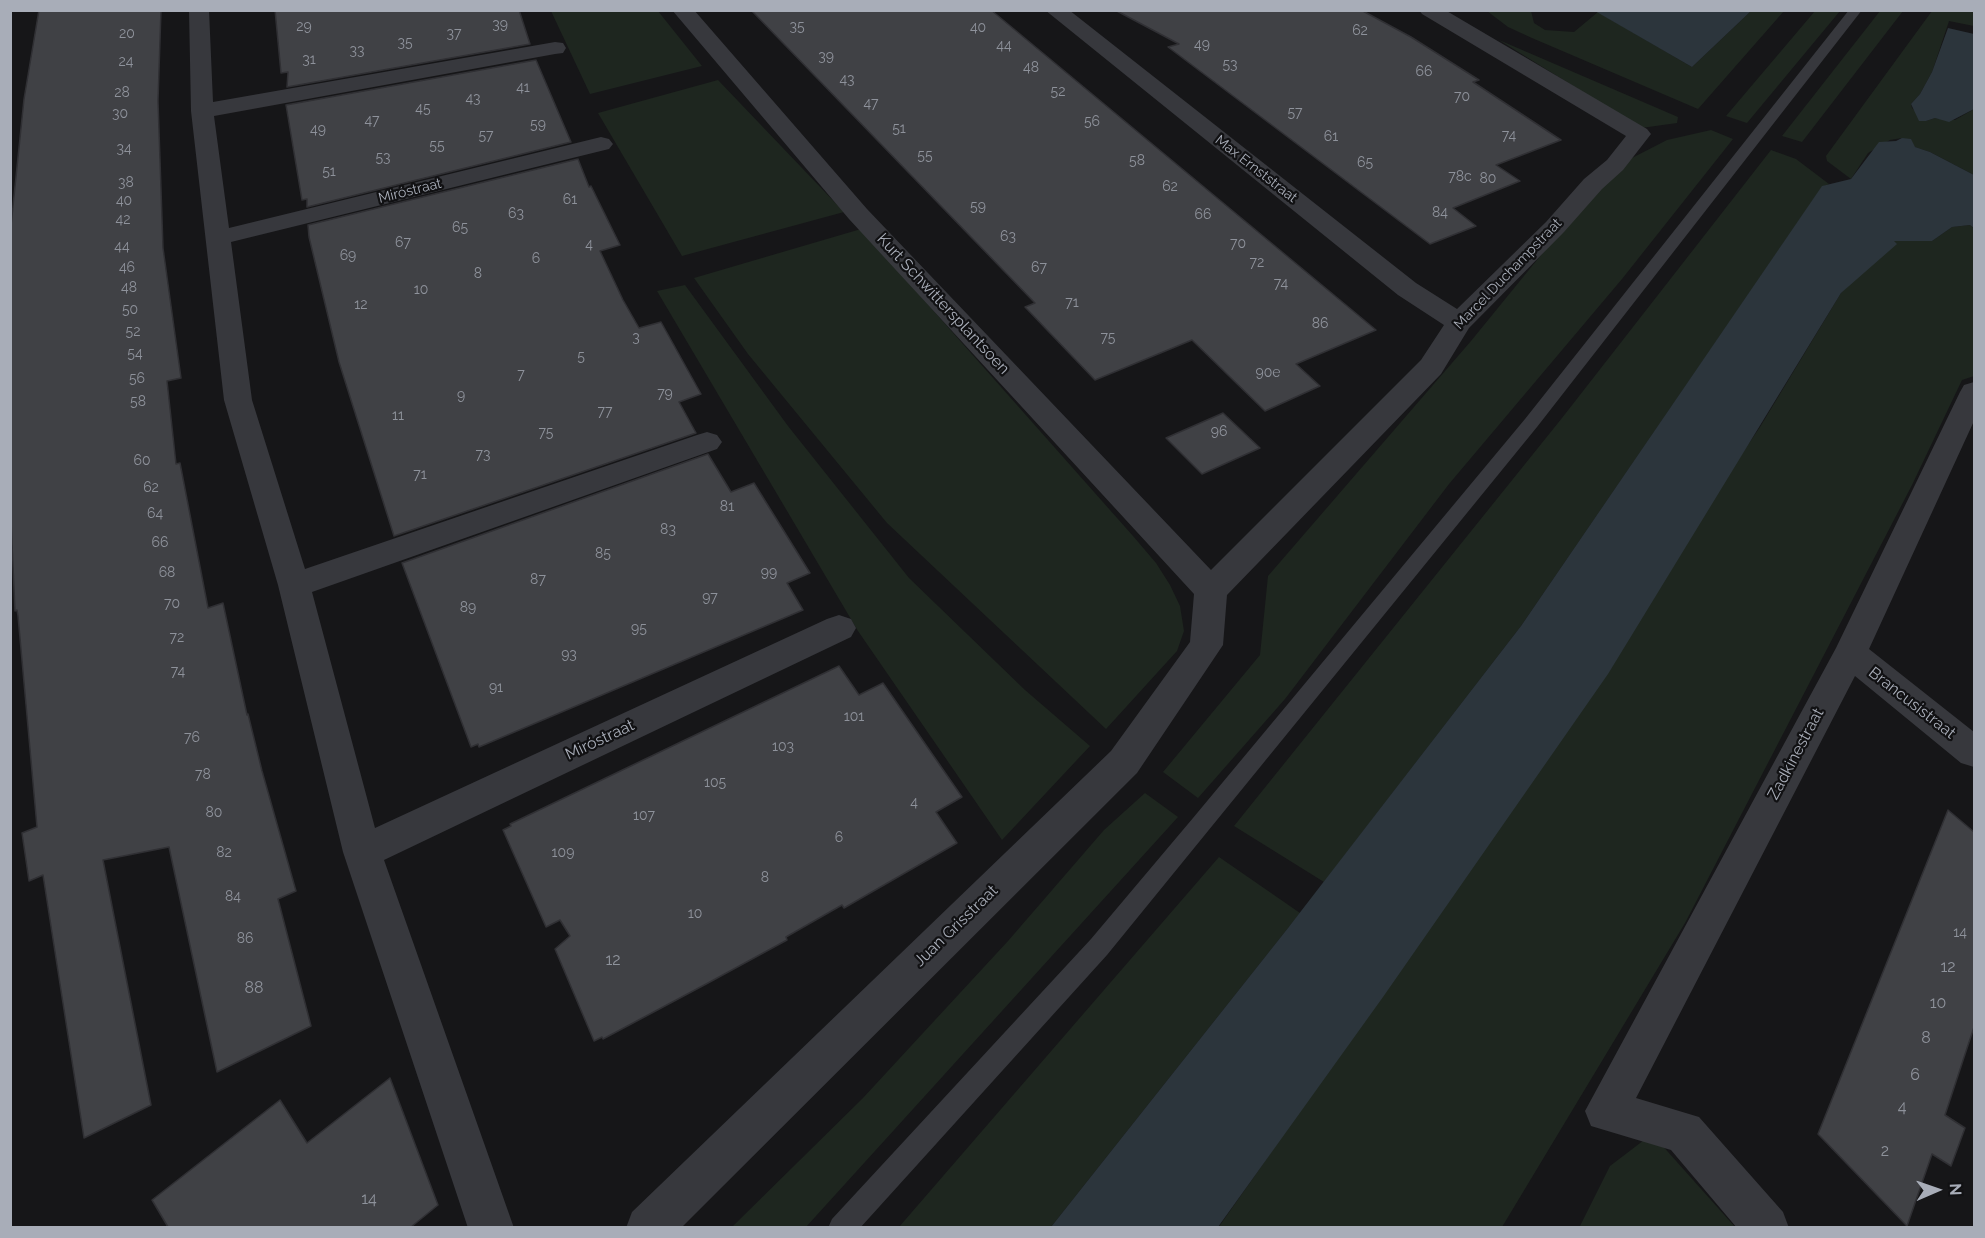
<!DOCTYPE html>
<html>
<head>
<meta charset="utf-8">
<style>
	body { margin:0 }
	#map { position:relative; width:1985px; height:1238px; overflow:hidden; background:#161618; font-family:Raleway,sans-serif }
	canvas { display:block }
	.frame { position:absolute; inset:0; border:12px solid #a8adb8; pointer-events:none }
	.north { position:absolute; left:1907px; top:1160px; width:60px; height:60px; -webkit-text-stroke:4px #111113; paint-order:stroke; rotate:88deg; font-size:16px; font-weight:700; line-height:24px; text-align:center; color:#a8adb8 }
	.north::after { content:''; display:block; margin:auto; width:21px; height:27px; background:#a8adb8; clip-path:polygon(50% 0,100% 100%,50% 72%,0 100%) }
</style>
</head>
<body>
<div id="map">
<canvas width="1985" height="1238"></canvas>
<div class="frame"></div>
<div class="north">N</div>
</div>
<script>
const g = document.querySelector('canvas').getContext('2d');
g.lineJoin = 'round';
function paint(path, color) { g.fillStyle = color; g.fill(path, 'evenodd'); }
const shape = rows => new Path2D(rows.map(r => 'M' + r).join(''));
function stroke(path, color, width, dash) { g.strokeStyle = color; g.lineWidth = width; g.lineCap = dash ? 'butt' : 'round'; g.setLineDash(dash || []); g.stroke(path); }
function drawText(font, color, halo, rows, align = 'center') {
  g.font = font + ' Raleway,sans-serif'; g.lineWidth = 4.5; g.setLineDash([]); g.textBaseline = 'middle'; g.strokeStyle = halo; g.fillStyle = color; for (const [text, x, y, turn = 0] of rows) {
    g.save(); g.translate(x, y); g.rotate((+turn || 0) * Math.PI / 180); g.textAlign = isNaN(turn) ? turn : align; if (halo) g.strokeText(text, 0, 0); g.fillText(text, 0, 0); g.restore();
  }
}
paint(shape([
	[551,11,658,11,702,66,590,94],
	[1487,11,1531,11,1534,23,1545,30,1574,32,1598,12,1692,67,1751,11,1784,11,1698,109,1532,38,1508,27],
	[1815,11,1840,11,1747,123,1726,116],
	[1880,11,1903,11,1802,142,1782,136],
	[1932,11,1974,11,1974,26,1949,21,1932,72,1920,94,1911,104,1912,108,1926,121,1935,118,1955,120,1974,109,1974,175,1930,152,1914,147,1902,138,1890,140,1868,153,1851,179,1827,161,1826,156],
	[1499,40,1678,117,1677,123,1641,128],
	[718,80,844,212,682,256,598,113],
	[1711,130,1733,139,1622,279,1449,484,1285,699,1198,798,1163,772,1260,655,1268,576,1471,341,1572,217,1632,158,1667,140],
	[1771,150,1796,159,1829,184,1822,187,1521,626,1324,882,1234,826,1562,418],
	[1970,225,1974,228,1974,376,1962,380,1912,485,1685,923,1502,1227,1218,1228,1263,1164,1760,427,1841,293,1893,241,1932,241,1952,227],
	[861,229,1133,536,1156,563,1170,585,1180,606,1184,631,1177,651,1106,729,887,523,748,354,694,278],
	[685,285,788,426,909,578,1025,690,1090,746,1002,840,858,631,657,291],
	[1145,793,1178,817,806,1227,732,1227,863,1098,1008,941,1104,830],
	[1219,857,1300,913,1051,1227,899,1227],
	[1652,1134,1735,1227,1579,1228,1610,1166]
]), '#1e261f');
paint(shape([
	[1595,11,1751,11,1692,67],
	[1948,28,1974,34,1974,109,1949,122,1935,118,1926,121,1919,121,1911,104,1920,94,1932,72],
	[1902,138,1911,139,1915,147,1930,152,1974,175,1974,228,1970,225,1952,227,1932,241,1894,241,1897,244,1841,293,1608,674,1383,997,1218,1227,1051,1227,1288,928,1521,626,1822,186,1851,179,1879,142,1896,141]
]), '#2c353c');
const building = shape([
	[39,10,161,10,158,101,163,248,181,378,167,381,176,464,180,463,208,608,223,603,247,715,248,714,262,771,296,891,278,899,311,1026,217,1072,169,847,103,860,151,1105,84,1138,43,875,29,881,22,833,37,827,18,616,17,610,15,611,10,499,10,235,24,99,39,10],
	[275,10,519,10,530,44,287,87,288,72,281,73,275,10],
	[751,10,991,10,1376,330,1296,364,1320,386,1265,411,1192,340,1095,380,1025,307,1035,303,751,10],
	[1115,10,1361,10,1411,37,1479,80,1473,82,1561,140,1496,165,1520,181,1453,208,1476,226,1430,244,1168,47,1179,44,1115,10],
	[536,60,571,142,307,207,307,199,302,200,286,105,536,60],
	[578,159,589,187,591,186,620,245,600,251,623,300,639,328,661,322,701,394,679,402,696,433,394,536,339,362,309,237,308,225,578,159],
	[1223,413,1260,448,1202,474,1166,438,1223,413],
	[708,454,731,492,754,483,810,573,787,583,803,610,479,747,478,744,471,747,402,563,708,454],
	[839,666,859,695,883,683,962,797,936,812,957,843,844,908,842,905,786,937,787,940,708,983,603,1039,602,1037,594,1041,555,949,570,936,560,920,546,927,503,830,511,826,510,824,839,666],
	[1948,810,1974,832,1974,1027,1945,1115,1965,1128,1951,1166,1932,1154,1907,1226,1818,1134,1948,810],
	[390,1078,438,1205,411,1227,168,1227,152,1200,280,1100,307,1143,390,1078]
]);
paint(building, '#404145');
stroke(building, '#303034', 1.5);
paint(shape([
	[1849,10,1862,10,1537,427,1107,955,860,1228,828,1228,832,1219,1091,939,1193,818,1525,419,1849,10]
]), '#37383d');
paint(shape([
	[189,10,209,10,213,102,555,42,563,43,566,48,563,53,555,54,214,116,229,228,601,137,609,139,613,144,609,149,231,242,252,400,305,569,697,435,707,432,717,435,722,442,717,449,312,592,375,828,827,619,839,615,851,619,856,628,851,637,384,860,514,1228,468,1228,343,852,278,585,224,400,191,111,189,10],
	[672,10,694,10,867,209,1211,570,1421,360,1444,325,1398,295,1045,10,1069,10,1416,283,1457,309,1546,222,1584,179,1607,160,1626,136,1422,14,1419,10,1445,10,1647,129,1651,134,1623,170,1602,189,1564,232,1469,328,1441,374,1227,595,1223,645,1137,773,681,1228,626,1228,632,1212,1111,751,1190,642,1194,594,849,219,672,10],
	[1974,382,1974,421,1869,649,1974,732,1974,767,1961,763,1855,676,1636,1098,1699,1117,1783,1212,1789,1228,1737,1228,1671,1150,1591,1126,1585,1111,1836,648,1960,392,1964,385,1974,382]
]), '#37383d');
drawText('14px', '#8e929b', null, [
	["39",500,25],
	["29",304,27],
	["35",797,27],
	["40",978,28],
	["62",1360,31],
	["20",127,34],
	["37",454,34],
	["35",405,43],
	["49",1202,45],
	["44",1004,46],
	["33",357,51],
	["39",826,57],
	["31",309,60],
	["24",126,62],
	["53",1230,65],
	["48",1031,68],
	["66",1424,72],
	["43",847,80],
	["41",523,88],
	["52",1058,92],
	["28",122,93],
	["70",1462,97],
	["43",473,99],
	["47",871,104],
	["45",423,109],
	["57",1295,113],
	["30",120,114],
	["47",372,121],
	["56",1092,122],
	["59",538,125],
	["51",899,129],
	["49",318,130],
	["57",486,136],
	["74",1509,136],
	["61",1331,137],
	["55",437,146],
	["34",124,149],
	["55",925,156],
	["53",383,158],
	["58",1137,161],
	["65",1365,163],
	["51",329,172],
	["78c",1460,177],
	["80",1488,179],
	["38",126,183],
	["62",1170,187],
	["61",570,200],
	["40",124,201],
	["59",978,207],
	["84",1440,213],
	["63",516,214],
	["66",1203,215],
	["42",123,220],
	["65",460,228],
	["63",1008,237],
	["67",403,243],
	["70",1238,244],
	["4",589,245],
	["44",122,247],
	["69",348,256],
	["6",536,259],
	["72",1257,263],
	["46",127,268],
	["67",1039,268],
	["8",478,274],
	["74",1281,284],
	["48",129,288],
	["10",421,290],
	["71",1072,303],
	["12",361,305],
	["50",130,310],
	["86",1320,324],
	["52",133,332],
	["3",636,338],
	["75",1108,338],
	["54",135,354],
	["5",581,357],
	["90e",1268,373],
	["7",521,375],
	["56",137,379],
	["79",665,394],
	["9",461,396],
	["58",138,402],
	["77",605,412],
	["11",398,416],
	["96",1219,432],
	["75",546,433],
	["73",483,455],
	["60",142,461],
	["71",420,475],
	["62",151,488],
	["81",727,507],
	["64",155,514],
	["83",668,530],
	["66",160,543],
	["85",603,554],
	["68",167,573],
	["99",769,573],
	["87",538,580],
	["97",710,598],
	["70",172,604],
	["89",468,608],
	["95",639,629],
	["72",177,638],
	["93",569,655],
	["74",178,672],
	["91",496,688],
	["101",854,717],
	["76",192,738],
	["103",783,747],
	["78",203,775],
	["105",715,783],
	["4",914,803],
	["80",214,813],
	["107",644,816],
	["6",839,838],
	["82",224,853],
	["109",563,853],
	["8",765,878],
	["84",233,897],
	["10",695,914],
	["14",1960,933],
	["86",245,939]
]);
drawText('14px', '#a8adb8', '#111113', [
	["Max Ernststraat",1256,169,38],
	["Miróstraat",410,191,-14],
	["Marcel Duchampstraat",1508,274,-46]
]);
drawText('16px', '#a8adb8', '#111113', [
	["Kurt Schwittersplantsoen",943,304,47],
	["Brancusistraat",1912,703,38],
	["Miróstraat",600,740,-25],
	["Zadkinestraat",1796,754,-62],
	["Juan Grisstraat",956,926,-44]
]);
drawText('16px', '#8e929b', null, [
	["12",613,960],
	["12",1948,967],
	["88",254,988],
	["10",1938,1003],
	["8",1926,1038],
	["6",1915,1075],
	["4",1902,1107],
	["2",1885,1151],
	["14",369,1199]
]);
</script>
</body>
</html>
